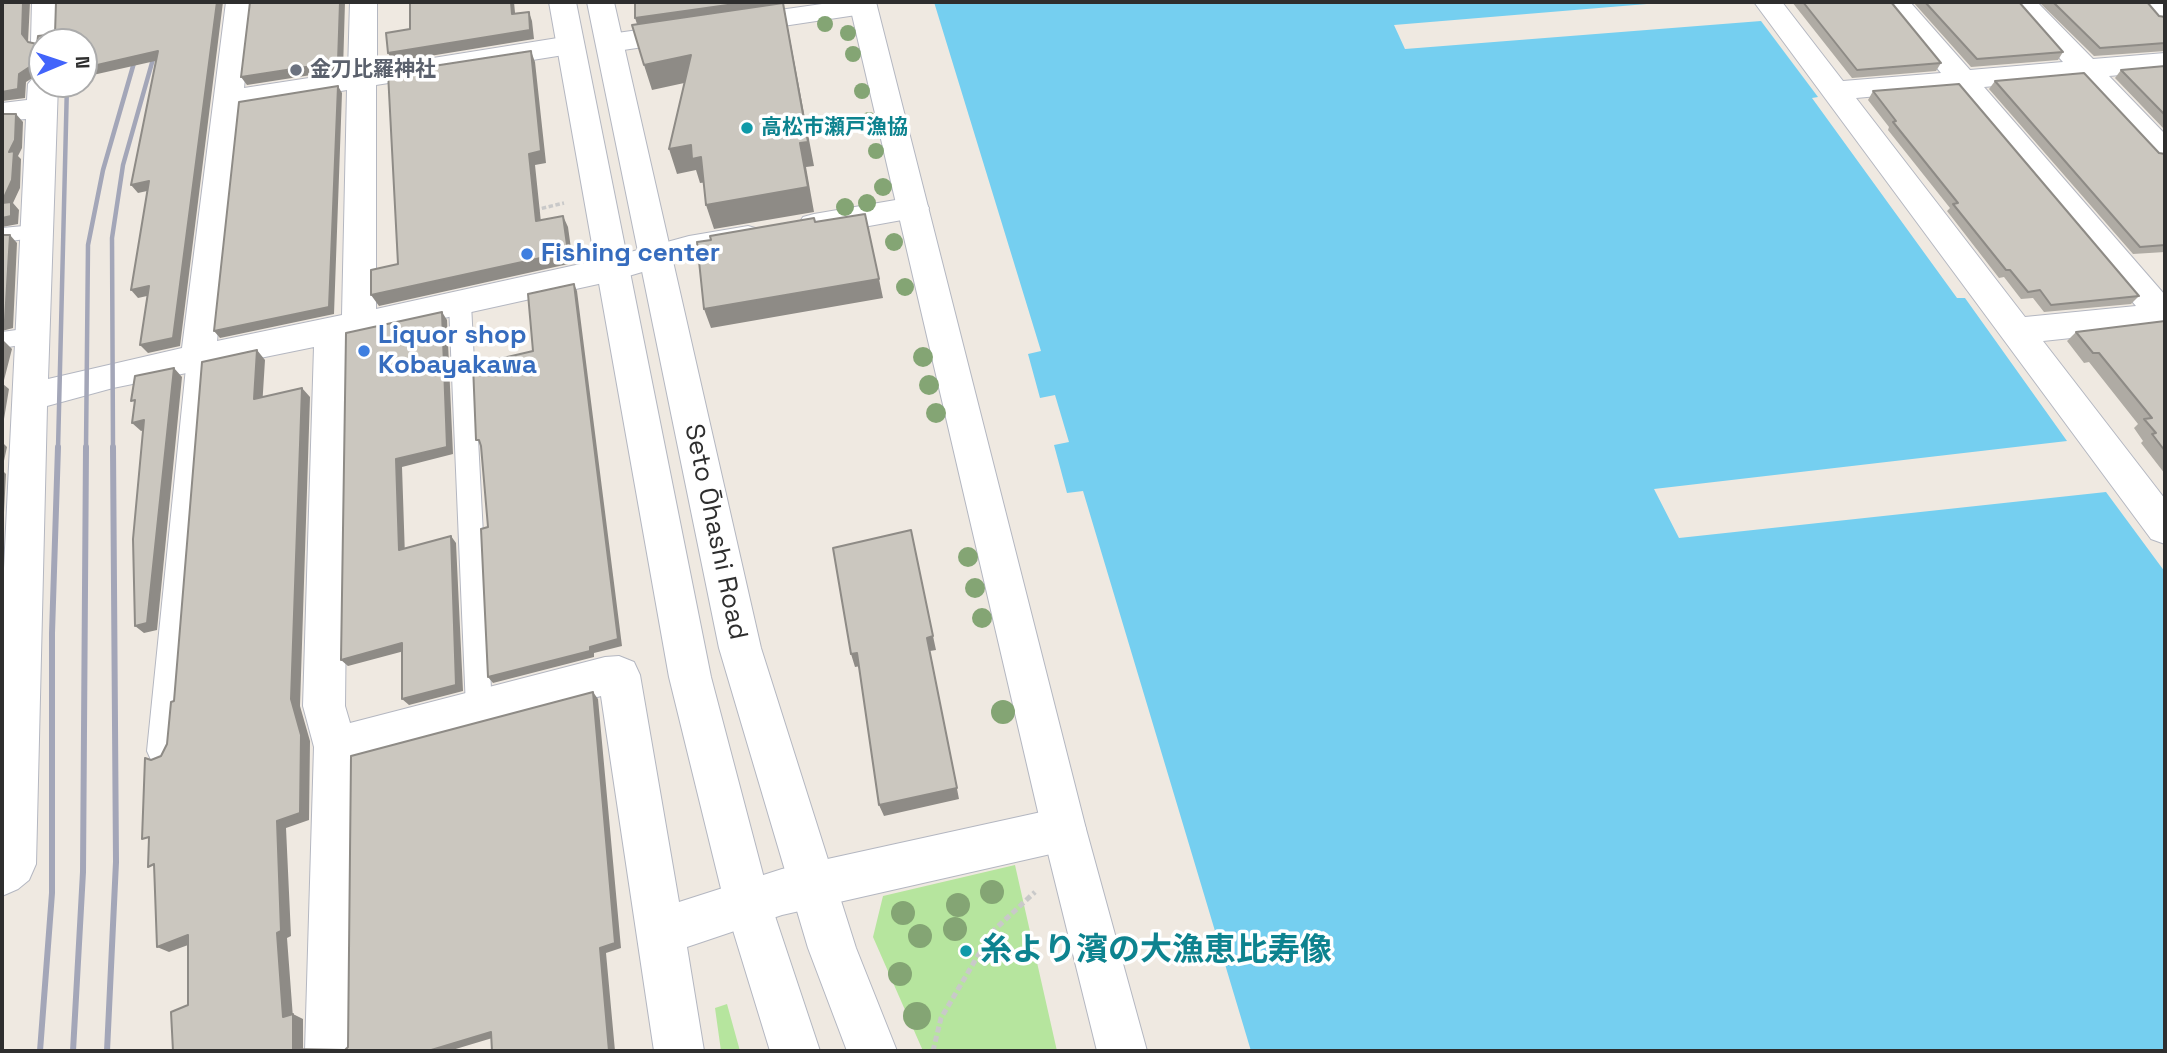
<!DOCTYPE html>
<html>
<head>
<meta charset="utf-8">
<style>
	body { margin:0 }
	#map { position:relative; width:2167px; height:1053px; overflow:hidden; background:#efe9e1; font-family:"Space Grotesk",sans-serif }
	canvas { display:block }
	.frame { position:absolute; inset:0; border:4px solid #2e2e2e; pointer-events:none }
	.north { position:absolute; left:28px; top:28px; width:70px; height:70px; box-sizing:border-box; background:#fff; border:2px solid #ababab; border-radius:50%; rotate:88deg; font-size:19px; font-weight:700; line-height:28px; text-align:center; color:#2e2e2e }
	.north::after { content:''; display:block; margin:auto; width:24px; height:32px; background:#4264fb; clip-path:polygon(50% 0,100% 100%,50% 72%,0 100%) }
</style>
</head>
<body>
<div id="map">
<canvas width="2167" height="1053"></canvas>
<div class="frame"></div>
<div class="north">N</div>
</div>
<script>
const g = document.querySelector('canvas').getContext('2d');
g.lineJoin = 'round';
function paint(path, color) { g.fillStyle = color; g.fill(path, 'evenodd'); }
const shape = rows => new Path2D(rows.map(r => 'M' + r).join(''));
function stroke(path, color, width, dash) { g.strokeStyle = color; g.lineWidth = width; g.lineCap = dash ? 'butt' : 'round'; g.setLineDash(dash || []); g.stroke(path); }
function drawText(font, color, halo, rows, align = 'center') {
  g.font = font + ' "Space Grotesk","Noto Sans JP",sans-serif'; g.lineWidth = 7; g.setLineDash([]); g.textBaseline = 'middle'; g.strokeStyle = halo; g.fillStyle = color; for (const [text, x, y, turn = 0] of rows) {
    g.save(); g.translate(x, y); g.rotate((+turn || 0) * Math.PI / 180); g.textAlign = isNaN(turn) ? turn : align; if (halo) g.strokeText(text, 0, 0); g.fillText(text, 0, 0); g.restore();
  }
}
paint(shape([
	[1015,865,1057,1051,923,1051,873,937,883,896],
	[727,1004,740,1051,721,1051,715,1008]
]), '#b6e59e');
paint(shape([
	[934,2,1671,2,1394,25,1405,49,1761,21,1818,97,1812,98,1957,298,1965,298,2067,441,1654,489,1679,538,2106,492,2165,572,2165,1051,1251,1051,1083,491,1067,493,1054,445,1069,442,1055,395,1040,398,1028,354,1041,351]
]), '#75cff0');
const lane = shape([
	[35,225,42,227,45,232,42,237,2,242,2,228,35,225],
	[460,296,468,298,471,304,492,708,489,717,479,720,469,717,466,708,449,304,452,298,460,296],
	[31,328,39,330,42,336,39,342,2,348,2,332,31,328],
	[198,350,206,352,209,358,175,751,171,760,161,764,151,760,147,751,187,358,190,352,198,350]
]);
const street = shape([
	[32,2,60,2,59,42,42,42,42,50,35,48,31,42,32,2],
	[226,2,253,2,244,88,348,72,350,2,377,2,377,67,570,36,580,39,584,45,580,51,570,54,376,85,376,309,612,257,689,236,748,226,759,229,764,237,759,245,748,248,689,258,612,281,349,339,345,706,350,723,605,657,619,656,634,662,640,675,679,902,782,869,1064,807,1080,814,1086,829,1080,844,1064,851,782,915,687,947,704,1051,654,1051,601,696,357,761,355,1051,305,1051,314,747,303,706,314,347,113,388,47,406,36,864,29,880,18,889,2,896,2,609,26,119,2,121,2,103,27,100,28,84,33,78,42,75,42,84,58,84,48,379,182,348,226,2],
	[347,90,342,315,217,341,242,107,347,90],
	[836,2,874,2,877,6,873,12,863,14,610,52,600,49,596,43,600,37,610,34,836,2],
	[1754,2,1782,2,1843,81,1941,73,1883,2,1910,2,1970,70,2063,62,2009,2,2037,2,2093,59,2165,53,2165,71,2109,76,2165,134,2165,162,2154,159,2079,78,1984,87,2165,295,2165,328,2043,341,2165,499,2165,544,2151,539,1754,2],
	[1955,89,2136,306,2025,317,1856,98,1955,89],
	[2137,2,2165,2,2165,24,2155,22,2137,2],
	[913,197,924,200,929,208,924,216,814,236,803,233,798,225,803,217,814,214,913,197]
]);
const secondary = shape([
	[549,2,576,2,711,677,770,901,820,1051,770,1051,724,901,669,677,549,2],
	[587,2,614,2,761,648,856,948,897,1051,847,1051,808,948,719,648,587,2],
	[849,2,876,2,1086,829,1147,1051,1097,1051,1042,829,849,2]
]);
stroke(lane, '#b4b7c1', 2);
stroke(street, '#b4b7c1', 2);
stroke(secondary, '#b4b7c1', 2);
stroke(shape([
	[535,210,564,203]
]), '#c9c9c9', 3.5, [4.5, 2.5]);
stroke(shape([
	[933,1051,941,1018,992,932,1035,892]
]), '#c9c9c9', 5, [6, 3.5]);
paint(lane, '#fff');
paint(street, '#fff');
paint(secondary, '#fff');
stroke(shape([
	[58,449,67,84],
	[86,449,88,245,103,170,138,49],
	[113,449,112,238,123,165,157,45]
]), '#a3a6b8', 4.5);
stroke(shape([
	[40,1051,52,893,52,633,58,447],
	[73,1051,83,872,86,447],
	[107,1051,116,862,113,447]
]), '#a3a6b8', 6);
g.fillStyle = '#84a574';
for (const [x, y, r] of [
	[825,24,8],
	[848,33,8],
	[853,54,8],
	[862,91,8],
	[869,120,8],
	[876,151,8],
	[883,187,9],
	[867,203,9],
	[845,207,9],
	[894,242,9],
	[905,287,9],
	[923,357,10],
	[929,385,10],
	[936,413,10],
	[968,557,10],
	[975,588,10],
	[982,618,10],
	[1003,712,12],
	[992,892,12],
	[958,905,12],
	[903,913,12],
	[955,929,12],
	[920,936,12],
	[900,974,12],
	[917,1016,14]
]) { g.beginPath(); g.arc(x, y, r, 0, 2 * Math.PI); g.fill(); }
paint(shape([
	[1792,2,1891,2,1941,63,1936,71,1852,78],
	[1913,2,2019,2,2063,52,2058,60,1971,67],
	[2039,2,2147,2,2159,16,2165,17,2165,51,2094,56],
	[2165,66,2165,130,2115,78,2121,70],
	[1995,81,2159,153,2165,154,2165,252,2133,254,1989,89],
	[1873,91,2139,296,2131,304,2044,312,2033,298,2021,299,2004,277,1999,278,1947,211,1950,208,1888,130,1889,127,1868,100],
	[2165,321,2165,474,2141,443,2143,441,2134,428,2138,424,2089,362,2084,363,2067,341,2076,332]
]), '#afaba4');
paint(shape([
	[23,2,30,2,28,42,34,51,22,34],
	[217,2,223,2,180,346,148,353,140,345],
	[340,2,345,2,343,70,247,85,241,77],
	[511,2,514,2,516,23,512,14],
	[749,2,783,2,814,166,806,167,814,212,714,229,706,205,800,143,783,7,638,27,635,18],
	[529,12,532,21,534,39,393,62,388,53],
	[158,51,164,59,84,77,84,68],
	[531,51,535,62,546,163,535,165,542,232,536,221,529,154],
	[691,55,698,80,652,90,644,65],
	[34,64,39,74,26,82,25,98,2,101,2,92,19,74],
	[338,86,342,93,334,314,220,338,214,331],
	[16,114,23,122,22,148,18,156,21,159,20,188,13,203,19,210,18,224,2,227,2,203,9,152],
	[691,145,701,157,709,182,700,183,696,170,677,174,669,149],
	[149,181,156,189,138,193,131,185],
	[563,216,568,227,573,263,379,306,371,295],
	[10,235,17,243,13,328,2,331],
	[879,279,883,298,711,328,704,309],
	[574,284,577,291,622,646,594,653,594,657,493,683,488,677],
	[149,286,156,294,138,298,131,290],
	[442,312,447,320,453,454,402,467,405,557,399,550,396,459],
	[4,341,12,349,3,384,9,389,2,431,2,349],
	[257,350,265,360,262,408,254,399],
	[174,368,182,377,157,630,144,633,135,626],
	[302,388,310,397,300,706,310,741,309,820,286,828,291,936,287,938,293,1018,293,1014,303,1019,303,1051,293,1049,283,1017,277,933,277,821,291,699],
	[144,420,152,428,141,431,132,423],
	[2,442,7,447,2,470,6,474,2,551],
	[451,536,456,543,463,691,409,705,402,699],
	[933,636,936,650,930,651,959,799,884,816,879,805,927,638],
	[402,643,408,650,348,666,341,660],
	[857,653,861,666,855,667,851,654],
	[593,692,598,699,621,948,606,953,615,1051,609,1051,600,948],
	[188,935,199,941,169,952,157,947],
	[491,1032,499,1036,449,1051,428,1051]
]), '#8e8b86');
const building = shape([
	[2,2,23,2,22,34,28,42,37,44,38,36,55,34,56,2,217,2,173,338,140,345,149,286,131,290,149,181,131,185,158,51,84,68,84,42,42,42,42,73,38,73,34,64,19,74,18,89,2,92,2,2],
	[250,2,340,2,338,62,241,77,250,2],
	[410,2,511,2,512,14,529,12,530,30,388,53,386,33,410,29,410,2],
	[635,2,749,2,635,18,635,2],
	[1803,2,1891,2,1941,63,1857,70,1803,2],
	[1925,2,2019,2,2063,52,1977,59,1925,2],
	[2053,2,2147,2,2159,16,2165,17,2165,43,2100,48,2053,2],
	[783,3,808,142,800,143,808,187,706,205,701,157,692,159,691,145,669,149,691,55,644,65,632,25,783,3],
	[531,51,541,151,529,154,536,221,563,216,568,252,371,295,371,270,398,264,388,73,531,51],
	[2165,66,2165,115,2121,70,2165,66],
	[2084,73,2159,153,2165,154,2165,245,2140,247,1995,81,2084,73],
	[1959,84,2139,296,2051,305,2040,290,2028,292,2010,270,2006,270,1953,204,1958,203,1893,122,1896,121,1873,91,1959,84],
	[338,86,329,307,214,331,239,102,338,86],
	[2,114,16,114,15,140,9,152,14,151,12,180,2,202,2,114],
	[11,202,11,216,2,218,2,203,11,202],
	[865,214,879,279,704,309,697,242,711,240,710,236,814,218,815,222,865,214],
	[2,235,10,235,5,320,2,321,2,235],
	[574,284,618,639,590,647,590,651,488,677,481,529,488,527,481,446,479,440,476,440,473,365,533,351,528,294,574,284],
	[442,312,447,447,396,459,399,550,451,536,456,685,402,699,402,643,341,660,346,333,442,312],
	[2165,321,2165,451,2152,434,2156,433,2144,419,2152,418,2099,353,2093,353,2076,332,2165,321],
	[257,350,254,399,302,388,291,699,301,735,300,813,277,821,281,931,277,933,283,1017,293,1014,293,1049,345,1050,348,1047,351,756,593,692,615,943,600,948,609,1051,492,1051,491,1032,428,1051,173,1051,171,1012,188,1005,188,935,157,947,154,864,148,867,149,837,142,839,145,758,151,760,161,756,167,744,171,702,174,701,202,362,257,350],
	[174,368,147,623,135,626,133,539,144,420,132,423,135,400,131,401,135,376,174,368],
	[911,530,933,636,927,638,957,788,879,805,857,653,851,654,833,548,911,530]
]);
paint(building, '#cbc7bf');
stroke(building, '#8e8b86', 2);
for (const [x, y, r, color] of [
	[296,70,7,"#6b7280"],
	[747,128,7,"#0f9aa8"],
	[527,254,7,"#3f7fe0"],
	[364,351,7,"#3f7fe0"],
	[966,951,7,"#0f9aa8"]
]) { const dot = new Path2D(); dot.arc(x, y, r, 0, 2 * Math.PI); g.fillStyle = color; g.fill(dot); stroke(dot, '#fff', 2.5); }
drawText('bold 21px', '#5b616d', '#fff', [
	["金刀比羅神社",310,70]
], 'left');
drawText('bold 21px', '#0d838f', '#fff', [
	["高松市瀬戸漁協",761,128]
], 'left');
drawText('bold 26px', '#366cbe', '#fff', [
	["Fishing center",541,254],
	["Liquor shop",378,336],
	["Kobayakawa",378,366]
], 'left');
drawText('26px', '#2e2e2e', '#fff', [
	["Seto Ōhashi Road",715,532,78]
]);
drawText('bold 32px', '#0d838f', '#fff', [
	["糸より濱の大漁恵比寿像",980,951]
], 'left');
</script>
</body>
</html>
